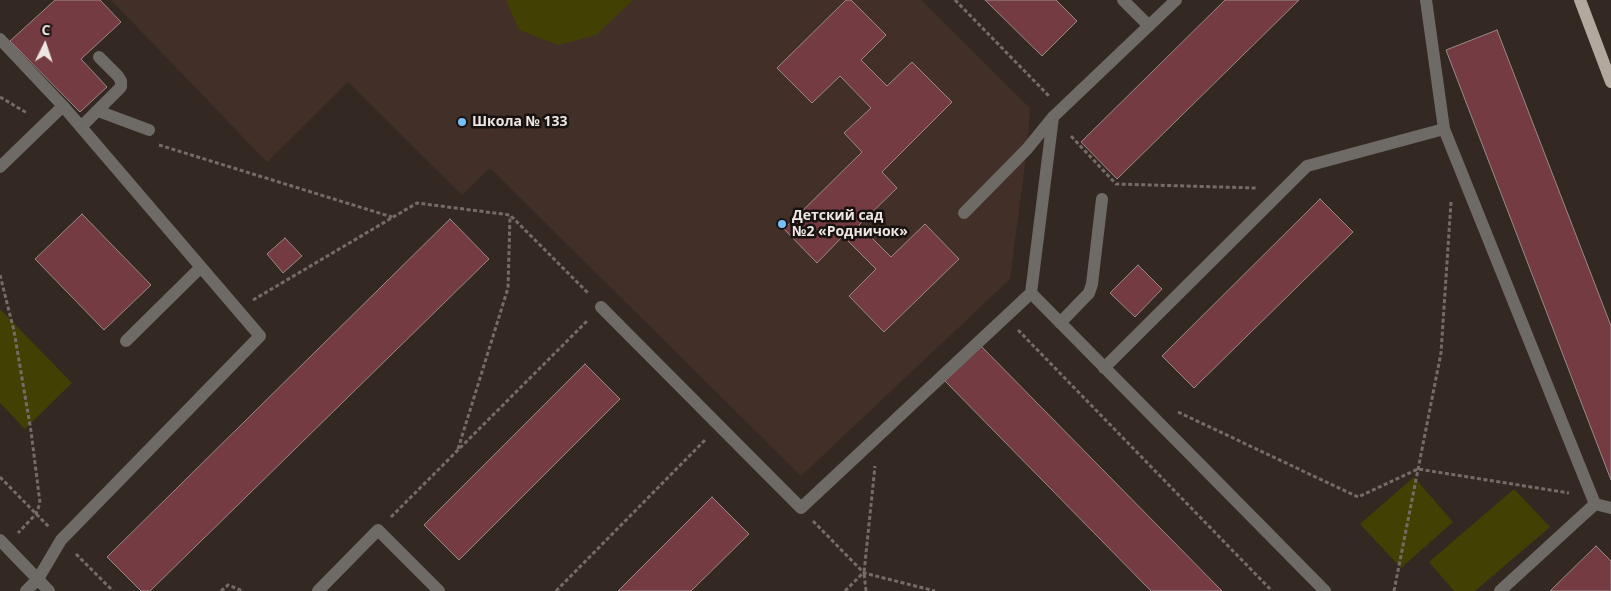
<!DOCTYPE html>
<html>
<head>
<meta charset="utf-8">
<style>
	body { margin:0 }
	#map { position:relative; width:1611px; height:591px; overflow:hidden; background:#342822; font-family:"Open Sans",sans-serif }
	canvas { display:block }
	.north { position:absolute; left:20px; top:20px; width:50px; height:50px; -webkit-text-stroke:4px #181210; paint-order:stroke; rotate:4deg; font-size:14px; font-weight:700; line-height:20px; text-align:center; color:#eee6e2 }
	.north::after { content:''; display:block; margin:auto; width:18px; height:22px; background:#eee6e2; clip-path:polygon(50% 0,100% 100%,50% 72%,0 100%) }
</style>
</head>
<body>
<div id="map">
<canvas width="1611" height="591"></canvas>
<div class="north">С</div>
</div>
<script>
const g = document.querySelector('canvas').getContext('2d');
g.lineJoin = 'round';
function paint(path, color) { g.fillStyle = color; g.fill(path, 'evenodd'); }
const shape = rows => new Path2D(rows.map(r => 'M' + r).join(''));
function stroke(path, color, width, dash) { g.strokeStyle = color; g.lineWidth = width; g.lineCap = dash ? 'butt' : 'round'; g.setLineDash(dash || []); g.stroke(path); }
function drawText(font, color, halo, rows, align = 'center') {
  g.font = font + ' "Open Sans",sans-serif'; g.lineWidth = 5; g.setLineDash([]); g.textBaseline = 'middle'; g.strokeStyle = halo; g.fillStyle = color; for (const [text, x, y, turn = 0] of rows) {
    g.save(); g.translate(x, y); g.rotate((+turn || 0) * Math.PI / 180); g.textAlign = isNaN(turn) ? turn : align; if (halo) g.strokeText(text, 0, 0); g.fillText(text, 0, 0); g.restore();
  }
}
paint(shape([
	[111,0,921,0,1030,108,1027,149,1010,279,801,476,490,168,462,195,348,82,267,162]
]), '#423028');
paint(shape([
	[506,0,633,0,596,35,558,45,519,30],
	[0,309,72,383,25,429,0,403],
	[1414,477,1453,522,1401,568,1360,524],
	[1514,489,1550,527,1475,591,1454,591,1429,562]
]), '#424002');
const building = shape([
	[55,0,100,0,121,22,81,59,107,87,80,112,10,41,55,0],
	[846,0,851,0,886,35,861,60,887,86,912,62,952,102,882,172,897,188,859,225,891,257,925,224,959,259,884,332,849,296,876,269,843,236,817,263,784,229,862,152,844,133,871,108,840,76,812,103,777,68,846,0],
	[985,0,1056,0,1077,21,1042,56,985,0],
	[1225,0,1299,0,1117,179,1081,142,1225,0],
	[1497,30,1611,326,1611,480,1446,50,1497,30],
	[1320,199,1353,232,1194,388,1162,356,1320,199],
	[82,214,151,285,104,330,35,259,82,214],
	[450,219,489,259,150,591,141,591,107,557,450,219],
	[285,238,302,256,283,273,267,254,285,238],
	[1138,265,1162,289,1135,317,1110,293,1138,265],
	[981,346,1222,591,1151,591,945,381,981,346],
	[585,364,620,399,459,560,424,525,585,364],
	[712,497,749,534,691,591,618,591,712,497],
	[1596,546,1611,561,1611,591,1550,591,1596,546]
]);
paint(building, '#743b43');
stroke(building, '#9a898a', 1);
stroke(shape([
	[955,0,1049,96],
	[0,97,27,113],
	[1071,136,1116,184,1256,188],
	[159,145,392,217],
	[0,275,14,331,31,431,40,503,36,514,18,533],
	[253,300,417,203,510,215,589,294],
	[1018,330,1272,591],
	[1178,412,1358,497,1418,469,1569,493],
	[458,449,508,288,510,216],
	[0,477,49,527],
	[391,517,588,320],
	[813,521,864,573,935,591],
	[76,554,113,591],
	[221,591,228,585,243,591],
	[556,591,706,439],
	[845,591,863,573],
	[866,591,864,573,875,466],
	[1394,591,1441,353,1451,202]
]), '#766b66', 3, [4, 2.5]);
stroke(shape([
	[1123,0,1149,26],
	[1426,0,1444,129,1595,504],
	[0,39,63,106,260,336,61,540,38,579,26,591],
	[98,111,149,130],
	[1053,117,1031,293,1325,591],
	[81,127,121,87,121,81,118,76,99,57],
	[0,167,63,106],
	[964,213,1027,149,1053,117,1176,0],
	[601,307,801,508,1031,293],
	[1060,323,1089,293,1092,284,1102,199],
	[126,341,201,267],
	[1104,368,1307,166,1444,129],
	[0,540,49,591],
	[318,591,378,530,439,591],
	[1500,591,1595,504,1611,508]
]), '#6e6a65', 12);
stroke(shape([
	[1580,0,1611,82]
]), '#b1a99e', 12);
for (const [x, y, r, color] of [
	[462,122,5,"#77bff7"],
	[782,224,5,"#77bff7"]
]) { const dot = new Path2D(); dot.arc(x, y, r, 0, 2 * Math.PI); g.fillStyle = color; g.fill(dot); stroke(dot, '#181210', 2); }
drawText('bold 14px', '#eee6e2', '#181210', [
	["Школа № 133",472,122],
	["Детский сад",792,216],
	["№2 «Родничок»",792,232]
], 'left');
</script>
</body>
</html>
